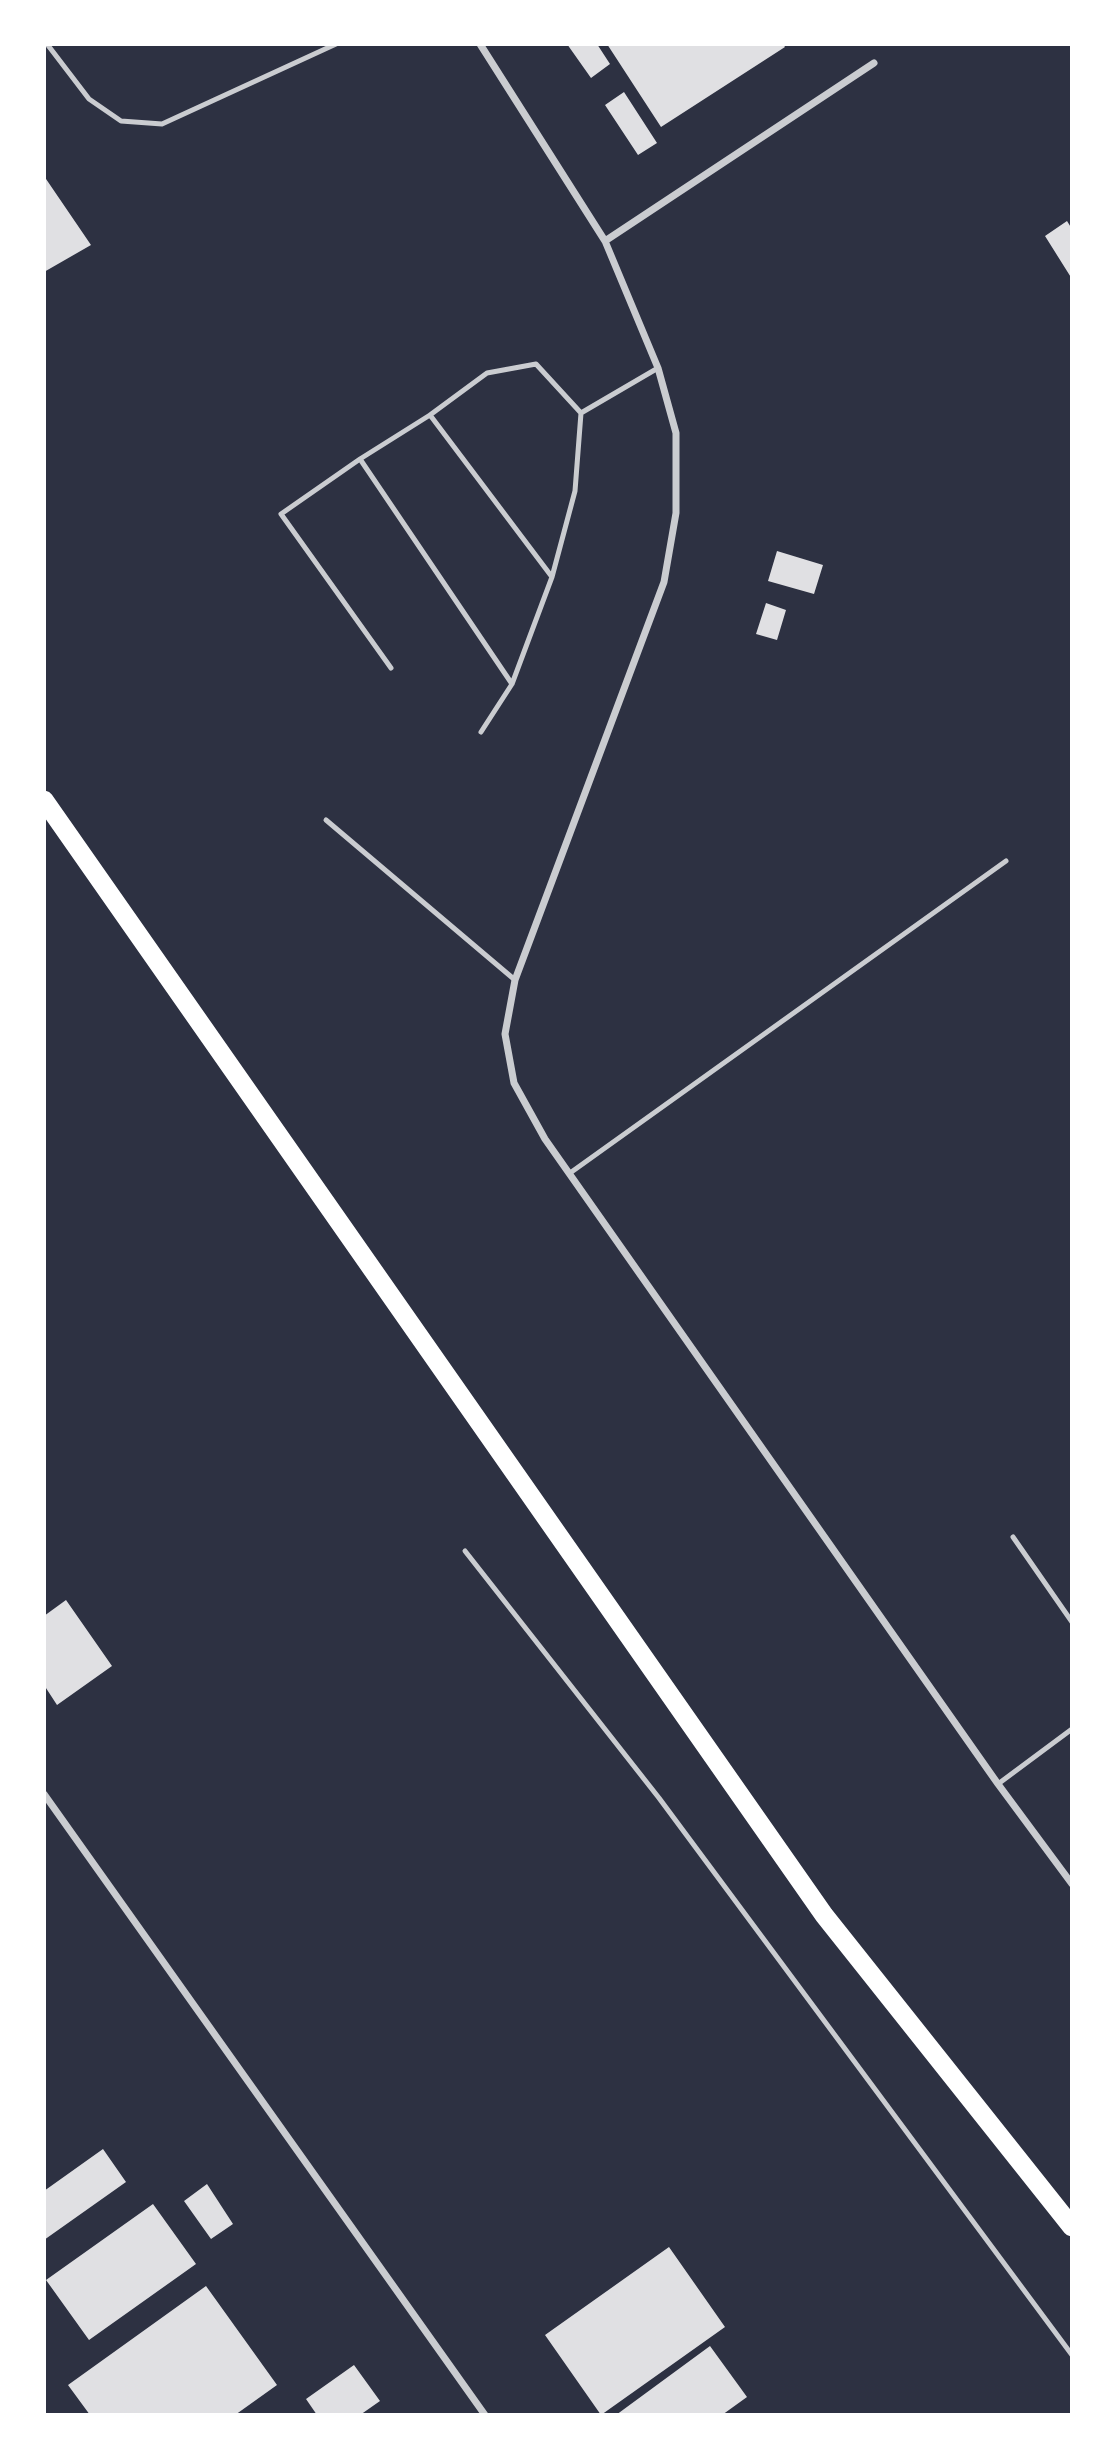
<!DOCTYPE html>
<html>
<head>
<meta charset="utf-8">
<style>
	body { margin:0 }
	#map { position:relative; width:1116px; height:2459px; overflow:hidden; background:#2d3142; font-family:Barlow,sans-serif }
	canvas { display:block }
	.frame { position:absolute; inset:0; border:46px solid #fff; pointer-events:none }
</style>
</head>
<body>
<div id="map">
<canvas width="1116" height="2459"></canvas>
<div class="frame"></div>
</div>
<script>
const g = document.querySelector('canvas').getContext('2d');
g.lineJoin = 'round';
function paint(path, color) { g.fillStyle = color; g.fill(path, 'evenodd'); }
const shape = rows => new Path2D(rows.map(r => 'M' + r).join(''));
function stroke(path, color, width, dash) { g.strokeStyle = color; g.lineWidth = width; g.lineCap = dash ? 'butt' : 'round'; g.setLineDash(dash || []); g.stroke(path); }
paint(shape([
	[567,44,597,44,610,64,591,78],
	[607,44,783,44,785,47,661,127],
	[624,92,657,143,638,155,605,105],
	[44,176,91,245,44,272],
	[1067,221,1072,229,1072,279,1045,236],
	[777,551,823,565,814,594,768,581],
	[766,603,786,610,777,640,756,634],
	[66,1600,112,1666,57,1705,44,1685,44,1616],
	[103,2149,126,2182,44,2240,44,2191],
	[207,2184,233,2224,211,2239,184,2201],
	[153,2204,196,2264,89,2340,46,2280],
	[669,2247,725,2327,601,2415,545,2335],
	[206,2286,277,2385,235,2415,90,2415,68,2385],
	[710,2346,747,2397,722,2415,616,2415],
	[354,2365,380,2401,360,2415,317,2415,306,2399]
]), '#e0e0e3');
stroke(shape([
	[47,44,89,99,121,121,162,124,336,44],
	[581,413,658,368],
	[430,415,552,577],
	[360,459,512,684],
	[391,668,281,514,360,459,430,415,487,373,536,364,581,413,575,491,552,577,512,684,481,732],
	[326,820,515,980],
	[570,1173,1006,861],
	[1013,1537,1072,1622],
	[465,1551,659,1798,1072,2355],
	[998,1784,1072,1729]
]), '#caccd0', 5);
stroke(shape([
	[480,44,605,241,658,368,676,433,676,513,664,582,515,980,505,1034,514,1083,545,1139,998,1784,1072,1884],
	[605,241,874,63],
	[44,1794,485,2415]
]), '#caccd0', 7);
stroke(shape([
	[44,800,824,1915,1072,2227]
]), '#fff', 19);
</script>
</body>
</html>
